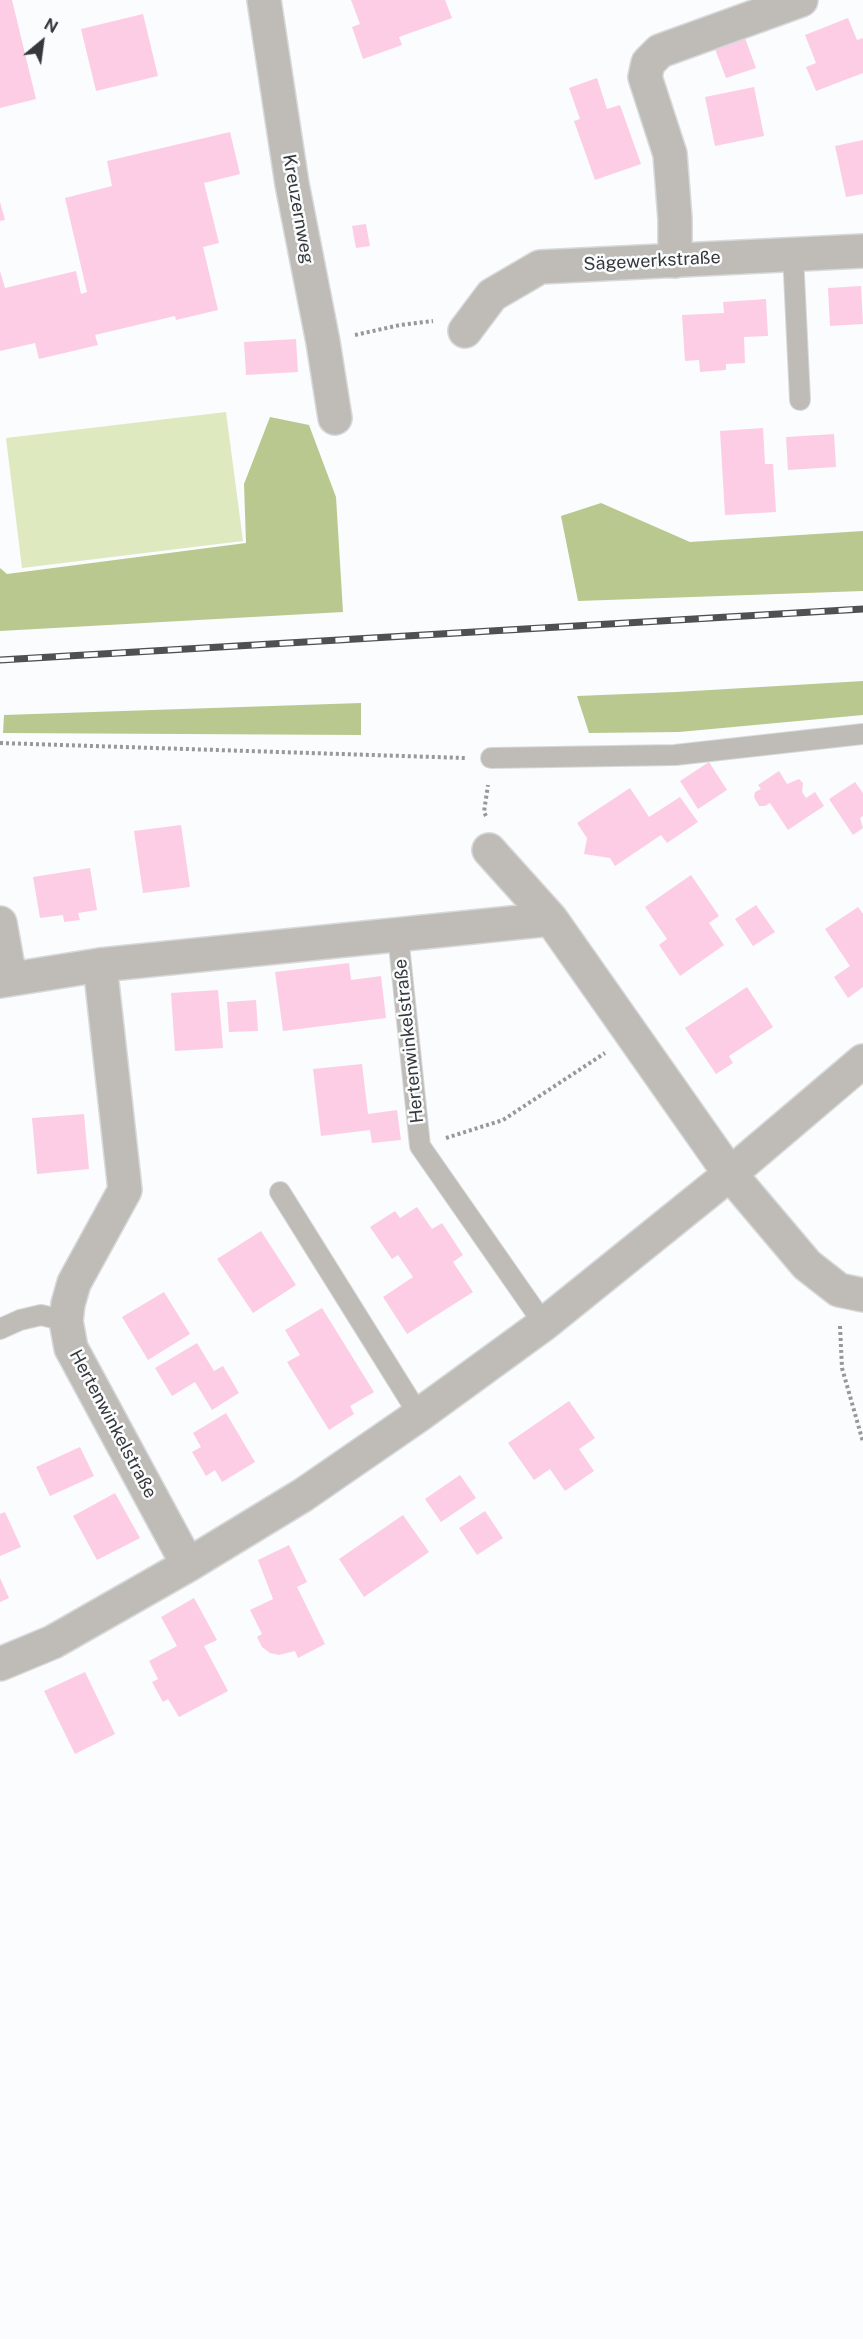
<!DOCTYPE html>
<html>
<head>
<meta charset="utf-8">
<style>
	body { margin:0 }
	#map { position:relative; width:863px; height:2339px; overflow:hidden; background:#fafcfd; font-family:"Public Sans",sans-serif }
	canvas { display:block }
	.north { position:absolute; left:12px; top:12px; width:60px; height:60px; -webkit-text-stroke:4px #fafcfd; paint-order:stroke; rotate:29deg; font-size:16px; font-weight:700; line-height:24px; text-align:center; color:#36383b }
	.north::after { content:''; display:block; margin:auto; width:21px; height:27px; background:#36383b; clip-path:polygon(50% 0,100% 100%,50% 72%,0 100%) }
</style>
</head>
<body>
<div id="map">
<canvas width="863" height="2339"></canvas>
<div class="north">N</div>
</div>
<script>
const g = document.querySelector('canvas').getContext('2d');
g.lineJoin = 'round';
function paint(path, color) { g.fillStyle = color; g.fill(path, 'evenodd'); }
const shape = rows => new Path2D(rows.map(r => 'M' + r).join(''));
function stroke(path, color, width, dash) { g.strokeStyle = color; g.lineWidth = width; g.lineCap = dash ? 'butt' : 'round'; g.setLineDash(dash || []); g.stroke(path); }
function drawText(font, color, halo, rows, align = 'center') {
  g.font = font + ' "Public Sans",sans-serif'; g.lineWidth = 5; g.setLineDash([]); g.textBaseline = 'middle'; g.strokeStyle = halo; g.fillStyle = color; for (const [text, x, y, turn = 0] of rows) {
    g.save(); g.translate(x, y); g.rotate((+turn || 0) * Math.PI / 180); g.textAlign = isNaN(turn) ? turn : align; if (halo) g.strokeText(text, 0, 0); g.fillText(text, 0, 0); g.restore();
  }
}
paint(shape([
	[226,412,243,541,22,568,6,438]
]), '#dee9c0');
paint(shape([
	[270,417,309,425,336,497,343,612,0,631,0,568,7,574,246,543,244,484],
	[601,503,690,542,863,531,863,591,578,601,561,516],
	[863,681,863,715,679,732,589,733,577,696,676,692],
	[361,703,361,735,3,733,4,715]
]), '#b9c88f');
paint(shape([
	[0,0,12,0,36,99,0,108],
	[351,0,445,0,452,18,399,37,402,45,363,59,352,27,360,24],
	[143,14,158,76,96,91,81,29],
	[848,18,857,40,863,38,863,73,816,91,806,67,816,63,805,35],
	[745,38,756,68,726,78,715,49],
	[597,78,607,109,620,105,641,164,595,180,574,121,580,119,569,88],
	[754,87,764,136,715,146,705,97],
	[230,132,240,174,204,183,219,243,203,247,218,310,176,320,175,316,95,335,98,345,39,359,35,343,0,351,0,271,5,288,76,271,81,294,87,292,65,198,112,186,107,161],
	[863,140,863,194,846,197,835,146],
	[0,202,5,220,0,221],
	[366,224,370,246,356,248,352,226],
	[861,286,863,324,830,326,828,288],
	[766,299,768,336,744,337,745,363,726,364,726,370,700,372,699,360,685,361,682,315,724,313,723,302],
	[296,339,298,372,246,375,244,342],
	[763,428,765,464,773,464,776,512,725,515,720,431],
	[834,434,836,467,788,470,786,437],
	[709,762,727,790,698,809,680,781],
	[779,771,787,784,799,779,803,783,802,792,806,798,815,792,824,806,788,830,770,803,765,806,759,806,754,797,755,792,761,789,758,785],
	[855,782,863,793,863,816,860,818,863,828,853,835,829,799],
	[630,788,649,817,680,797,698,822,667,843,661,835,615,866,610,858,584,854,587,838,577,823],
	[181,825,190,887,143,893,134,831],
	[90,868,97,910,78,913,80,920,64,922,63,915,40,918,33,877],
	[691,875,719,916,709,923,724,945,680,976,659,945,667,939,645,907],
	[756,905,775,932,753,946,735,919],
	[858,907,863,914,863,987,848,998,834,977,850,966,825,929],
	[349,963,351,980,381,976,386,1018,283,1031,275,972],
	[747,987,773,1027,729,1056,733,1063,716,1074,685,1028],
	[218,990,223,1048,175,1051,171,993],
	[256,1000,258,1031,229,1032,227,1002],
	[362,1064,368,1114,397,1110,401,1140,372,1143,370,1130,321,1136,313,1069],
	[84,1114,89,1169,37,1174,32,1118],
	[417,1207,432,1229,442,1223,463,1255,453,1262,473,1292,407,1334,383,1297,413,1277,398,1255,392,1259,370,1227,395,1211,400,1218],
	[261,1231,296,1285,253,1313,217,1259],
	[164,1292,190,1334,148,1360,122,1317],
	[322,1308,374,1392,350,1406,354,1414,329,1430,287,1362,300,1355,285,1330],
	[197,1343,214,1371,223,1366,239,1393,212,1410,195,1382,172,1396,155,1368],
	[569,1401,595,1438,579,1449,594,1471,565,1491,550,1469,534,1480,508,1443],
	[226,1413,255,1462,222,1482,215,1470,206,1476,192,1452,201,1447,193,1433],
	[80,1447,94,1476,50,1496,36,1467],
	[460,1475,476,1498,441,1522,425,1499],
	[115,1493,140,1538,97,1560,73,1516],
	[485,1511,503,1538,477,1555,459,1528],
	[5,1512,21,1547,0,1556,0,1514],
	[403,1515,429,1552,364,1597,339,1559],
	[289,1545,307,1582,297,1587,325,1644,298,1658,295,1651,279,1655,270,1653,262,1647,257,1637,262,1634,250,1610,273,1599,258,1560],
	[0,1578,9,1598,0,1602],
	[194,1598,217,1640,204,1646,228,1691,179,1717,168,1699,163,1702,152,1682,158,1679,149,1661,177,1646,161,1617],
	[85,1672,115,1734,75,1754,44,1691]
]), '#fdcde5');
const lane = shape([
	[793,254,800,400],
	[491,758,675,755,863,734],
	[398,935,420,1146,544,1324],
	[280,1192,419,1415],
	[0,1329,20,1320,41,1315,66,1321]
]);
const street = shape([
	[264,0,292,184,323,342,335,418],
	[675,261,675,219,670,154,645,77,648,63,660,51,801,0],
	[465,331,492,295,540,267,863,251],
	[489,850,551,919,730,1174,807,1265,839,1290,863,1295],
	[0,923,10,978],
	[100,965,125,1190,74,1283,68,1304,66,1321,71,1348,188,1565],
	[0,981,100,965,551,919],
	[0,1664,53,1642,188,1565,303,1495,419,1415,544,1324,730,1174,863,1061]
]);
stroke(lane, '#d7d9da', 22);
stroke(street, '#d7d9da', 36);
stroke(shape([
	[355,335,400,325,433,321],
	[0,743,465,758],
	[486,816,484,812,488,785],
	[446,1138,503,1120,605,1053],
	[840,1326,842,1368,863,1442]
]), '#96989a', 4, [3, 3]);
stroke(lane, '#bfbcb8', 20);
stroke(street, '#bfbcb8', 33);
const rail = shape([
	[0,660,863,609]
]);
stroke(rail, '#4e5052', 7);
stroke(rail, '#fafcfd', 4.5, [14]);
drawText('18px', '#36383b', '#fafcfd', [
	["Kreuzernweg",298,209,80],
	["Sägewerkstraße",652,261,-3],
	["Hertenwinkelstraße",409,1041,-96],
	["Hertenwinkelstraße",113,1424,62]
]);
</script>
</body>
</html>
